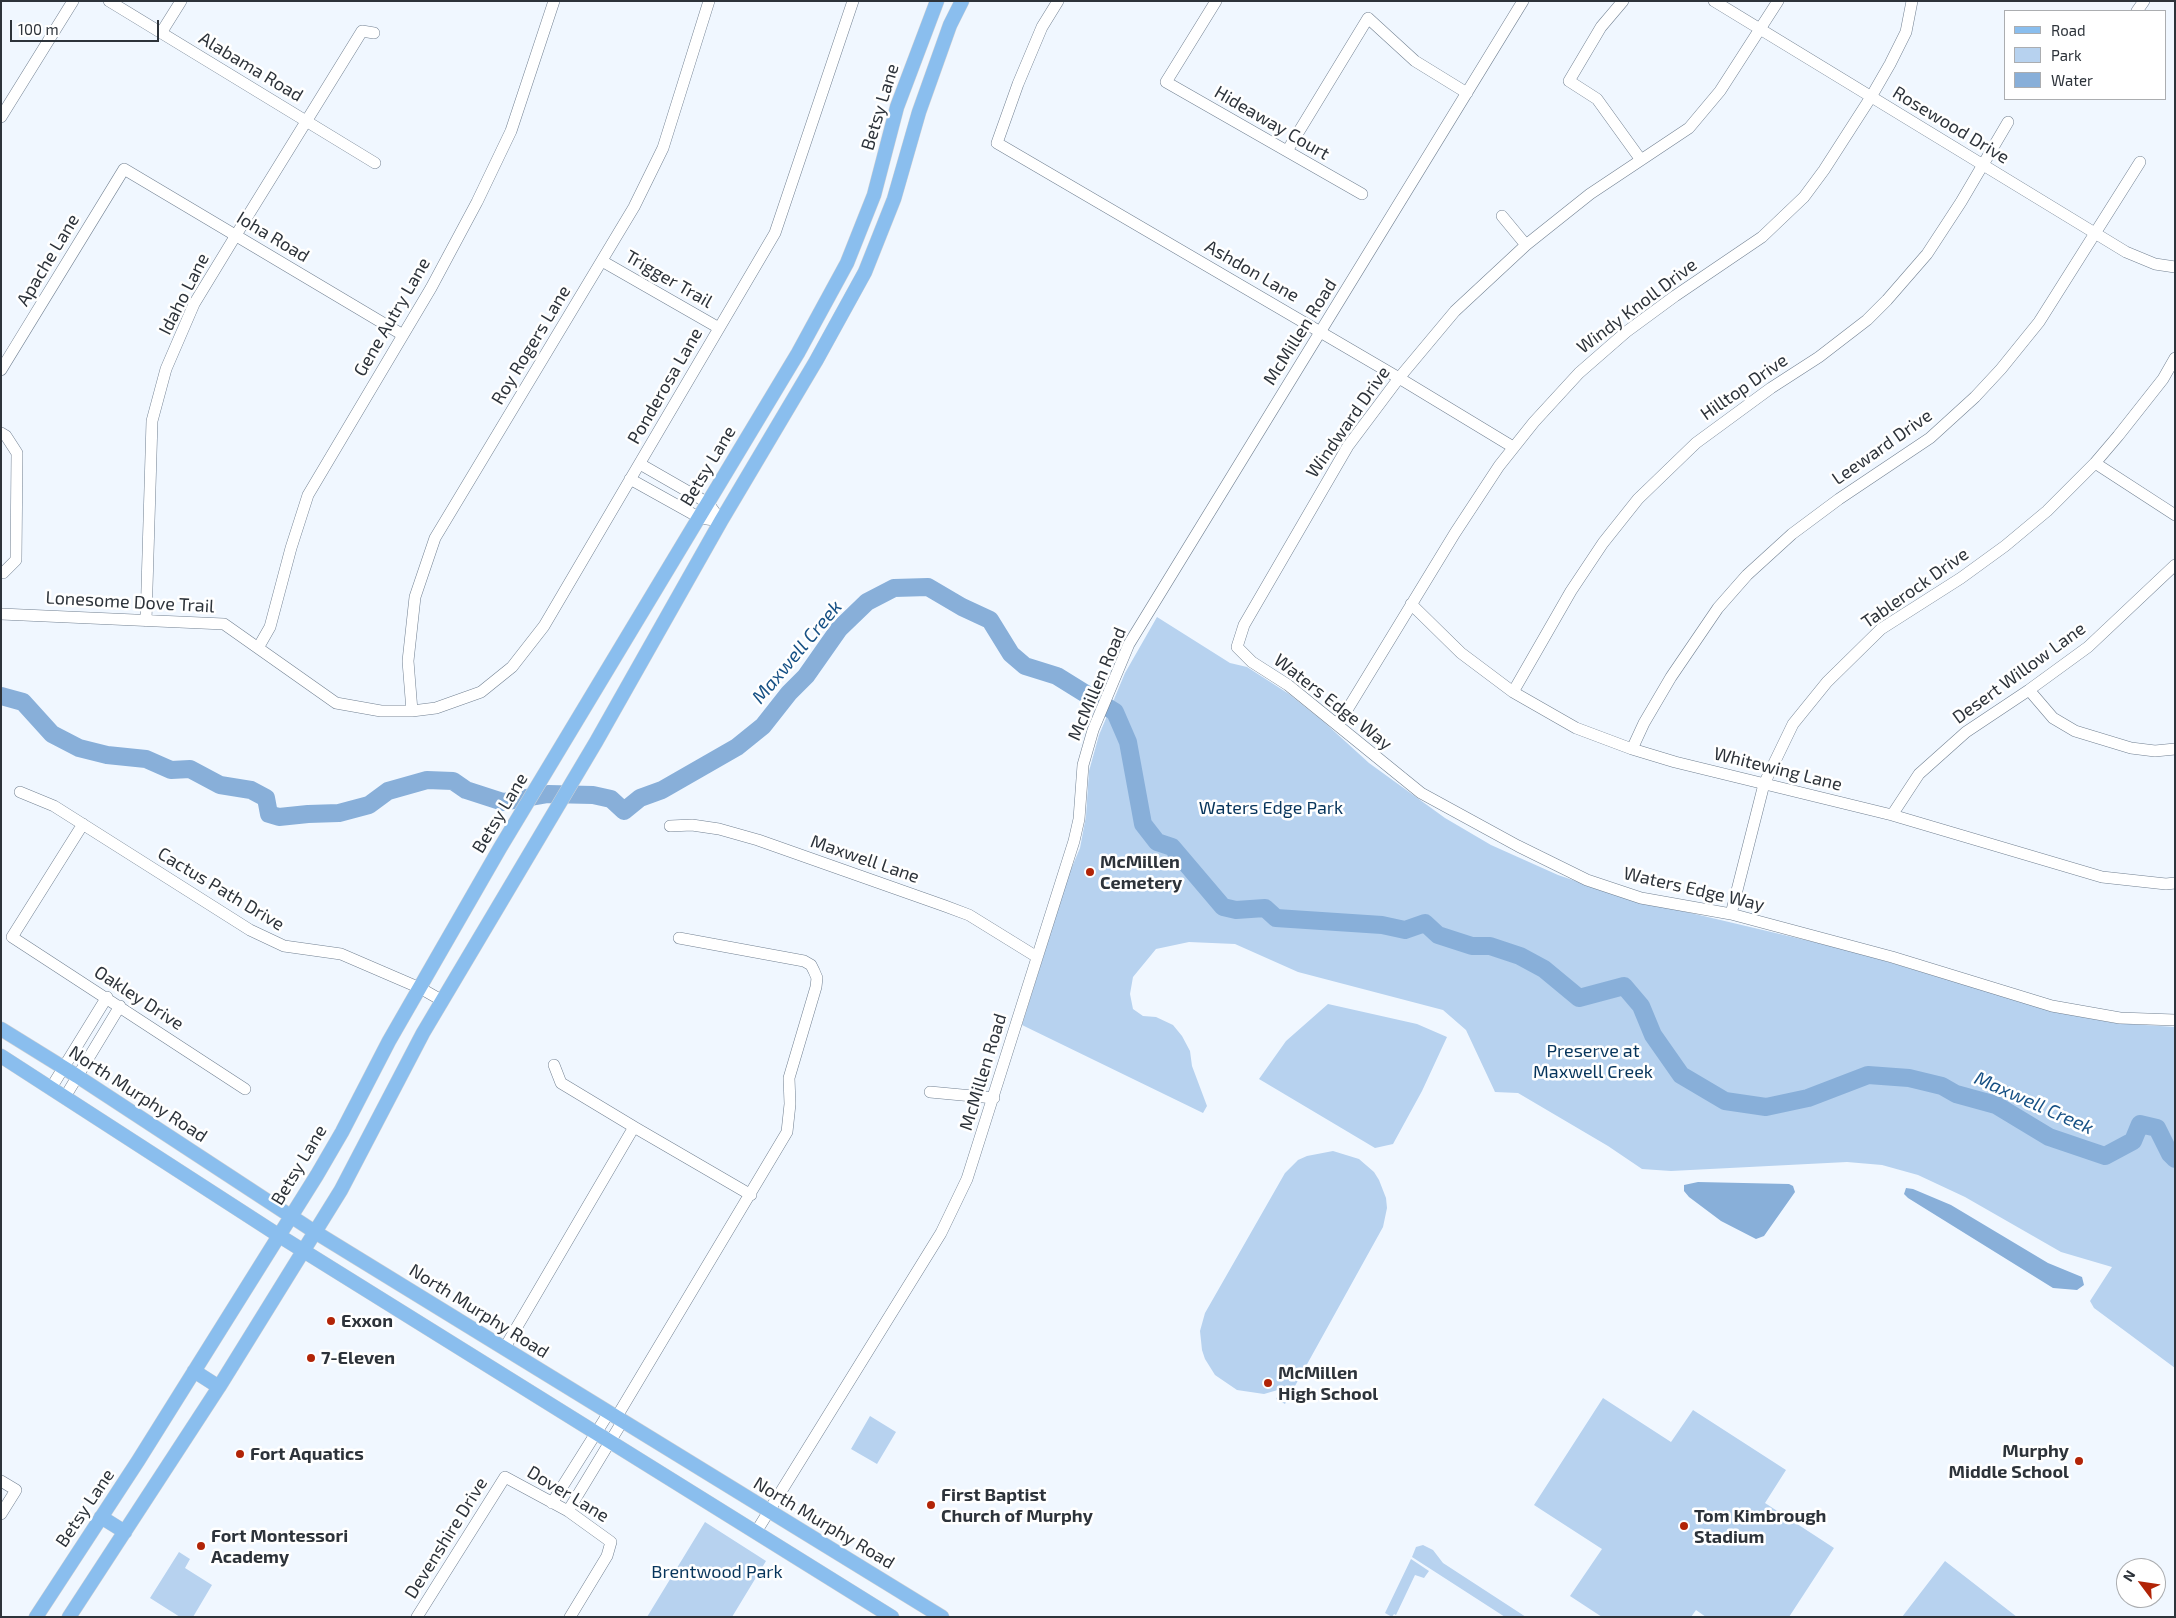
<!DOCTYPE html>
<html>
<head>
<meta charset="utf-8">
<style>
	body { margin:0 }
	#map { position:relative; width:2176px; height:1618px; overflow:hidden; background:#f0f7ff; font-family:"Exo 2",sans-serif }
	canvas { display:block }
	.frame { position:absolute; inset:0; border:2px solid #2d333a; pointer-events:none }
	.legend { position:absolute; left:2004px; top:10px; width:162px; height:90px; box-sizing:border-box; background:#fff; border:1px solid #abadb0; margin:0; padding:6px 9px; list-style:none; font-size:15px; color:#2d333a }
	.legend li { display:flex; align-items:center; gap:10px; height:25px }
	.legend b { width:25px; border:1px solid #abadb0 }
	.north { position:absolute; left:2116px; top:1558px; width:50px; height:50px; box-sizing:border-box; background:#fff; border:1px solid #abadb0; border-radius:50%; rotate:301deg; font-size:14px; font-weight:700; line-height:20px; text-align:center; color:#2d333a }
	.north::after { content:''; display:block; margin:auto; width:18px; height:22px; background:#b12407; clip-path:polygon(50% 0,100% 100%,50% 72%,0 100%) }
	.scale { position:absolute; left:10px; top:20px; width:149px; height:22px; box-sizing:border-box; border:2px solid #2d333a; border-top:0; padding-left:6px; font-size:15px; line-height:18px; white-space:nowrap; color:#2d333a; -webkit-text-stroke:4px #fff; paint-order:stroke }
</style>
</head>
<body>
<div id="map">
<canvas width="2176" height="1618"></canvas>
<div class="frame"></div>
<ul class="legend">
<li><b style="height:6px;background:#8abeee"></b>Road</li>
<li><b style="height:14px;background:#b7d2ef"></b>Park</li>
<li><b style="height:14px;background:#88afd9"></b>Water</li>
</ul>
<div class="north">N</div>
<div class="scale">100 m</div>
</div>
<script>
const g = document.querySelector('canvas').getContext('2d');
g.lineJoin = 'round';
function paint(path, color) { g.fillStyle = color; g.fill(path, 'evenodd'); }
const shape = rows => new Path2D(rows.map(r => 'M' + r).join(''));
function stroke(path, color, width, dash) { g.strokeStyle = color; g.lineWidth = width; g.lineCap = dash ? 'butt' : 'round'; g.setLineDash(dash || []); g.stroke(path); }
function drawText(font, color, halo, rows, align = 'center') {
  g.font = font + ' "Exo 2",sans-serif'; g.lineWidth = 5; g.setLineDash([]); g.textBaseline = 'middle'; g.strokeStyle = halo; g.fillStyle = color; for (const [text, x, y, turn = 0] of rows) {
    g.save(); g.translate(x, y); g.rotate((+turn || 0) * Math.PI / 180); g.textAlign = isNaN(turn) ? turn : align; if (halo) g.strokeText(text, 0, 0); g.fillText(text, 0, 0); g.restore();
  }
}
paint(shape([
	[1157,617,1230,663,1247,667,1289,694,1324,722,1369,763,1445,818,1491,845,1558,875,1605,891,1661,906,1852,951,2052,1011,2115,1023,2175,1027,2175,1368,2094,1308,2090,1301,2112,1267,2061,1252,1965,1197,1918,1175,1882,1165,1847,1162,1671,1171,1642,1169,1608,1146,1518,1093,1495,1092,1466,1030,1443,1010,1298,972,1235,944,1189,942,1156,949,1133,977,1130,994,1133,1009,1143,1016,1156,1017,1173,1025,1182,1036,1190,1051,1192,1066,1207,1106,1203,1113,1022,1025,1069,874,1080,848,1086,816,1089,771,1099,735,1125,673],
	[1328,1004,1417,1024,1447,1037,1422,1091,1393,1144,1375,1148,1259,1079,1286,1041],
	[1333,1151,1359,1159,1374,1172,1379,1180,1386,1198,1387,1208,1383,1227,1285,1404,1276,1399,1281,1389,1264,1394,1237,1390,1215,1375,1205,1359,1202,1350,1200,1331,1205,1313,1285,1173,1298,1160,1307,1156],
	[1603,1398,1671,1442,1693,1410,1786,1470,1765,1503,1834,1548,1789,1617,1706,1617,1696,1610,1691,1617,1602,1617,1570,1596,1602,1549,1534,1505],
	[870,1416,896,1432,877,1464,851,1449],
	[705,1522,766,1561,732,1617,647,1617],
	[1423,1545,1433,1550,1443,1563,1526,1617,1505,1617,1412,1557,1416,1547],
	[179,1552,190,1559,185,1568,212,1585,193,1617,180,1617,150,1598],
	[1411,1559,1429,1571,1424,1578,1415,1575,1396,1615,1394,1614,1392,1617,1385,1613],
	[1945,1561,2017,1617,1902,1617]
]), '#b7d2ef');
paint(shape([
	[1698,1182,1789,1184,1793,1186,1795,1192,1764,1236,1756,1239,1721,1221,1689,1197,1684,1191,1684,1185],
	[1906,1188,1913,1189,1951,1205,2048,1263,2082,1277,2084,1285,2077,1290,2053,1288,1908,1198,1904,1194]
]), '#88afd9');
stroke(shape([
	[1,696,23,702,52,734,79,748,107,755,146,759,171,770,190,769,220,785,251,790,266,798,269,814,279,817,308,814,339,813,369,805,388,791,427,780,453,781,466,790,503,802,548,794,593,795,611,799,624,811,640,798,662,790,737,747,763,726,789,693,806,676,839,629,867,602,894,588,928,587,962,607,990,620,1011,654,1025,666,1057,676,1115,712,1128,742,1143,824,1157,842,1172,847,1223,907,1236,910,1265,908,1276,918,1382,925,1405,930,1425,923,1438,935,1472,946,1490,946,1520,956,1544,969,1579,998,1624,986,1641,1006,1653,1035,1681,1075,1725,1101,1766,1107,1808,1098,1868,1075,1909,1078,1942,1086,1956,1094,1996,1105,2049,1137,2105,1156,2133,1141,2140,1124,2157,1128,2170,1154,2175,1159]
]), '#88afd9', 18);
const minor = shape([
	[109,1,375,163],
	[1058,1,1042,27,1018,84,997,143,1399,378,1513,447],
	[1216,1,1166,82,1362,194],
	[1623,1,1601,27,1569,81,1597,99,1641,160],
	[1714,1,2126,252,2155,264,2175,267],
	[1778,1,1720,91,1689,128,1590,194,1526,245,1455,311,1399,378,1348,446,1244,625,1237,647,1252,662,1288,685,1421,793,1518,846,1587,880,1641,898,1731,914,1892,957,2052,1006,2120,1018,2175,1020],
	[2137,11,2144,1],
	[161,33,181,1],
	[1,117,73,1],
	[1287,151,1368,18,1415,61,1467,93],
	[1502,216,1526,245],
	[602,261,719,328],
	[1,370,124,169,403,335],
	[1,433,6,436,17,453,16,560,3,573],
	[2095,463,2175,515],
	[640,464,708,503,721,521],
	[630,479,700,518,721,521],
	[1411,604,1461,653,1513,692,1576,728,1632,749,1675,762,1892,815,2102,877,2166,884,2175,883],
	[1,614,224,624,336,703,381,711,412,711,436,708,481,692,512,667,544,626,775,233,853,1],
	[146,621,152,421,166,369,194,304,236,235,362,31,374,33],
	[258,648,270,627,291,548,308,495,431,288,477,202,511,131,554,1],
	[2029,690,2053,718,2075,731,2131,748,2155,751,2175,749],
	[1513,692,1571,591,1603,543,1638,499,1696,443,1771,388,1819,357,1867,320,1887,300,1927,254,1961,202,2008,122],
	[412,711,408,661,415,597,435,538,634,207,663,148,709,1],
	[1336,724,1344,715,1455,533,1499,466,1534,422,1579,373,1626,332,1675,296,1762,237,1804,197,1824,170,1871,97,1890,64,1906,32,1912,1],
	[1632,749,1644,723,1671,677,1718,608,1747,575,1792,534,1839,499,1930,438,1975,397,2001,369,2039,322,2140,162],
	[20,792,54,806,250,930,284,946,341,954,420,988,443,1001],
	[1892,815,1919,774,1966,732,2029,690,2088,647,2175,565],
	[83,824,12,937,245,1089],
	[670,826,692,825,719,829,758,840,945,906,969,915,1037,957],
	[1731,914,1764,784,1793,724,1827,682,1881,629,1961,578,2005,546,2047,511,2095,463,2118,436,2163,379,2175,358],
	[554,1065,561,1083,634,1127],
	[51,1088,107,997],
	[930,1092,994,1098],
	[65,1097,120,1006],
	[504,1349,634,1127,751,1195],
	[616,1418,787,1132,790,1104,789,1078,816,987,817,978,814,971,811,965,804,961,679,938],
	[1,1481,16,1490,1,1514],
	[552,1503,608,1414],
	[568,1511,622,1422],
	[756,1532,941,1233,967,1179,1074,841,1079,819,1083,765,1093,730,1129,644,1523,1],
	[417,1617,505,1477,568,1511,611,1542,607,1556,570,1617]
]);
const major = shape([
	[1,1029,77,1076,315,1232,942,1617],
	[1,1056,278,1235,892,1617],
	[194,1371,219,1387],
	[101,1517,125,1532],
	[36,1617,138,1461,317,1175,342,1132,389,1041,500,848,798,353,847,263,874,195,897,107,937,1],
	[69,1617,219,1387,341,1190,423,1033,596,742,721,521,816,361,865,272,894,199,919,112,950,25,962,1]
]);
stroke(minor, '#728192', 12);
stroke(major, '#d1d2d4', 15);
stroke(minor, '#fff', 11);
stroke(major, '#8abeee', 14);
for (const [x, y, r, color] of [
	[1090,872,5,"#b12407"],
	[331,1321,5,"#b12407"],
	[311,1358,5,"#b12407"],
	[1268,1383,5,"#b12407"],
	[240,1454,5,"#b12407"],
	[2079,1461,5,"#b12407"],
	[931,1505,5,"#b12407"],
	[1684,1526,5,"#b12407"],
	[201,1546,5,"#b12407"]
]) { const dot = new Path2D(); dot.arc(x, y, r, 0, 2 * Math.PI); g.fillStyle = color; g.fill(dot); stroke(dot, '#fff', 2); }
drawText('18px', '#2d333a', '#fff', [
	["Alabama Road",251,67,31],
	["Betsy Lane",880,107,-73],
	["Hideaway Court",1272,123,30],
	["Rosewood Drive",1951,125,31],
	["Ioha Road",273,237,31],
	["Apache Lane",48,260,-59],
	["Ashdon Lane",1252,271,30],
	["Trigger Trail",669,279,30],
	["Idaho Lane",184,294,-63],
	["Windy Knoll Drive",1637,306,-37],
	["Gene Autry Lane",392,317,-60],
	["McMillen Road",1300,332,-58],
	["Roy Rogers Lane",531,345,-59],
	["Ponderosa Lane",665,386,-60],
	["Hilltop Drive",1744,387,-35],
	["Windward Drive",1348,422,-55],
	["Leeward Drive",1882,447,-35],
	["Betsy Lane",708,466,-59],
	["Tablerock Drive",1915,588,-35],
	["Lonesome Dove Trail",130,602,3],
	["Desert Willow Lane",2019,673,-36],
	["McMillen Road",1097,684,-67],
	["Waters Edge Way",1333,702,38],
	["Whitewing Lane",1778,769,14],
	["Betsy Lane",500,813,-59],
	["Maxwell Lane",865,859,19],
	["Cactus Path Drive",221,889,31],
	["Waters Edge Way",1694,889,13],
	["Oakley Drive",139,998,33],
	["McMillen Road",983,1072,-73],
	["North Murphy Road",138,1094,33],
	["Betsy Lane",299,1165,-59],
	["North Murphy Road",479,1311,32],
	["Dover Lane",568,1494,31],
	["Betsy Lane",85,1508,-56],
	["North Murphy Road",824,1523,31],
	["Devenshire Drive",446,1538,-58]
]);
drawText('18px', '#07355c', '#fff', [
	["Waters Edge Park",1271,808],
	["Preserve at",1593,1051],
	["Maxwell Creek",1593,1072],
	["Brentwood Park",717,1572]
]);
drawText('bold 18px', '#2d333a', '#fff', [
	["McMillen",1100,862],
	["Cemetery",1100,883],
	["Exxon",341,1321],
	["7-Eleven",321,1358],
	["McMillen",1278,1373],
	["High School",1278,1394],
	["Murphy",2069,1451,"right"],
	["Middle School",2069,1472,"right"],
	["Fort Aquatics",250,1454],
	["First Baptist",941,1495],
	["Church of Murphy",941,1516],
	["Tom Kimbrough",1694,1516],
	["Stadium",1694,1537],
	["Fort Montessori",211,1536],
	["Academy",211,1557]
], 'left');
drawText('italic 19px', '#175185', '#fff', [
	["Maxwell Creek",797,652,-50],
	["Maxwell Creek",2034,1103,24]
]);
</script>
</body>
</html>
